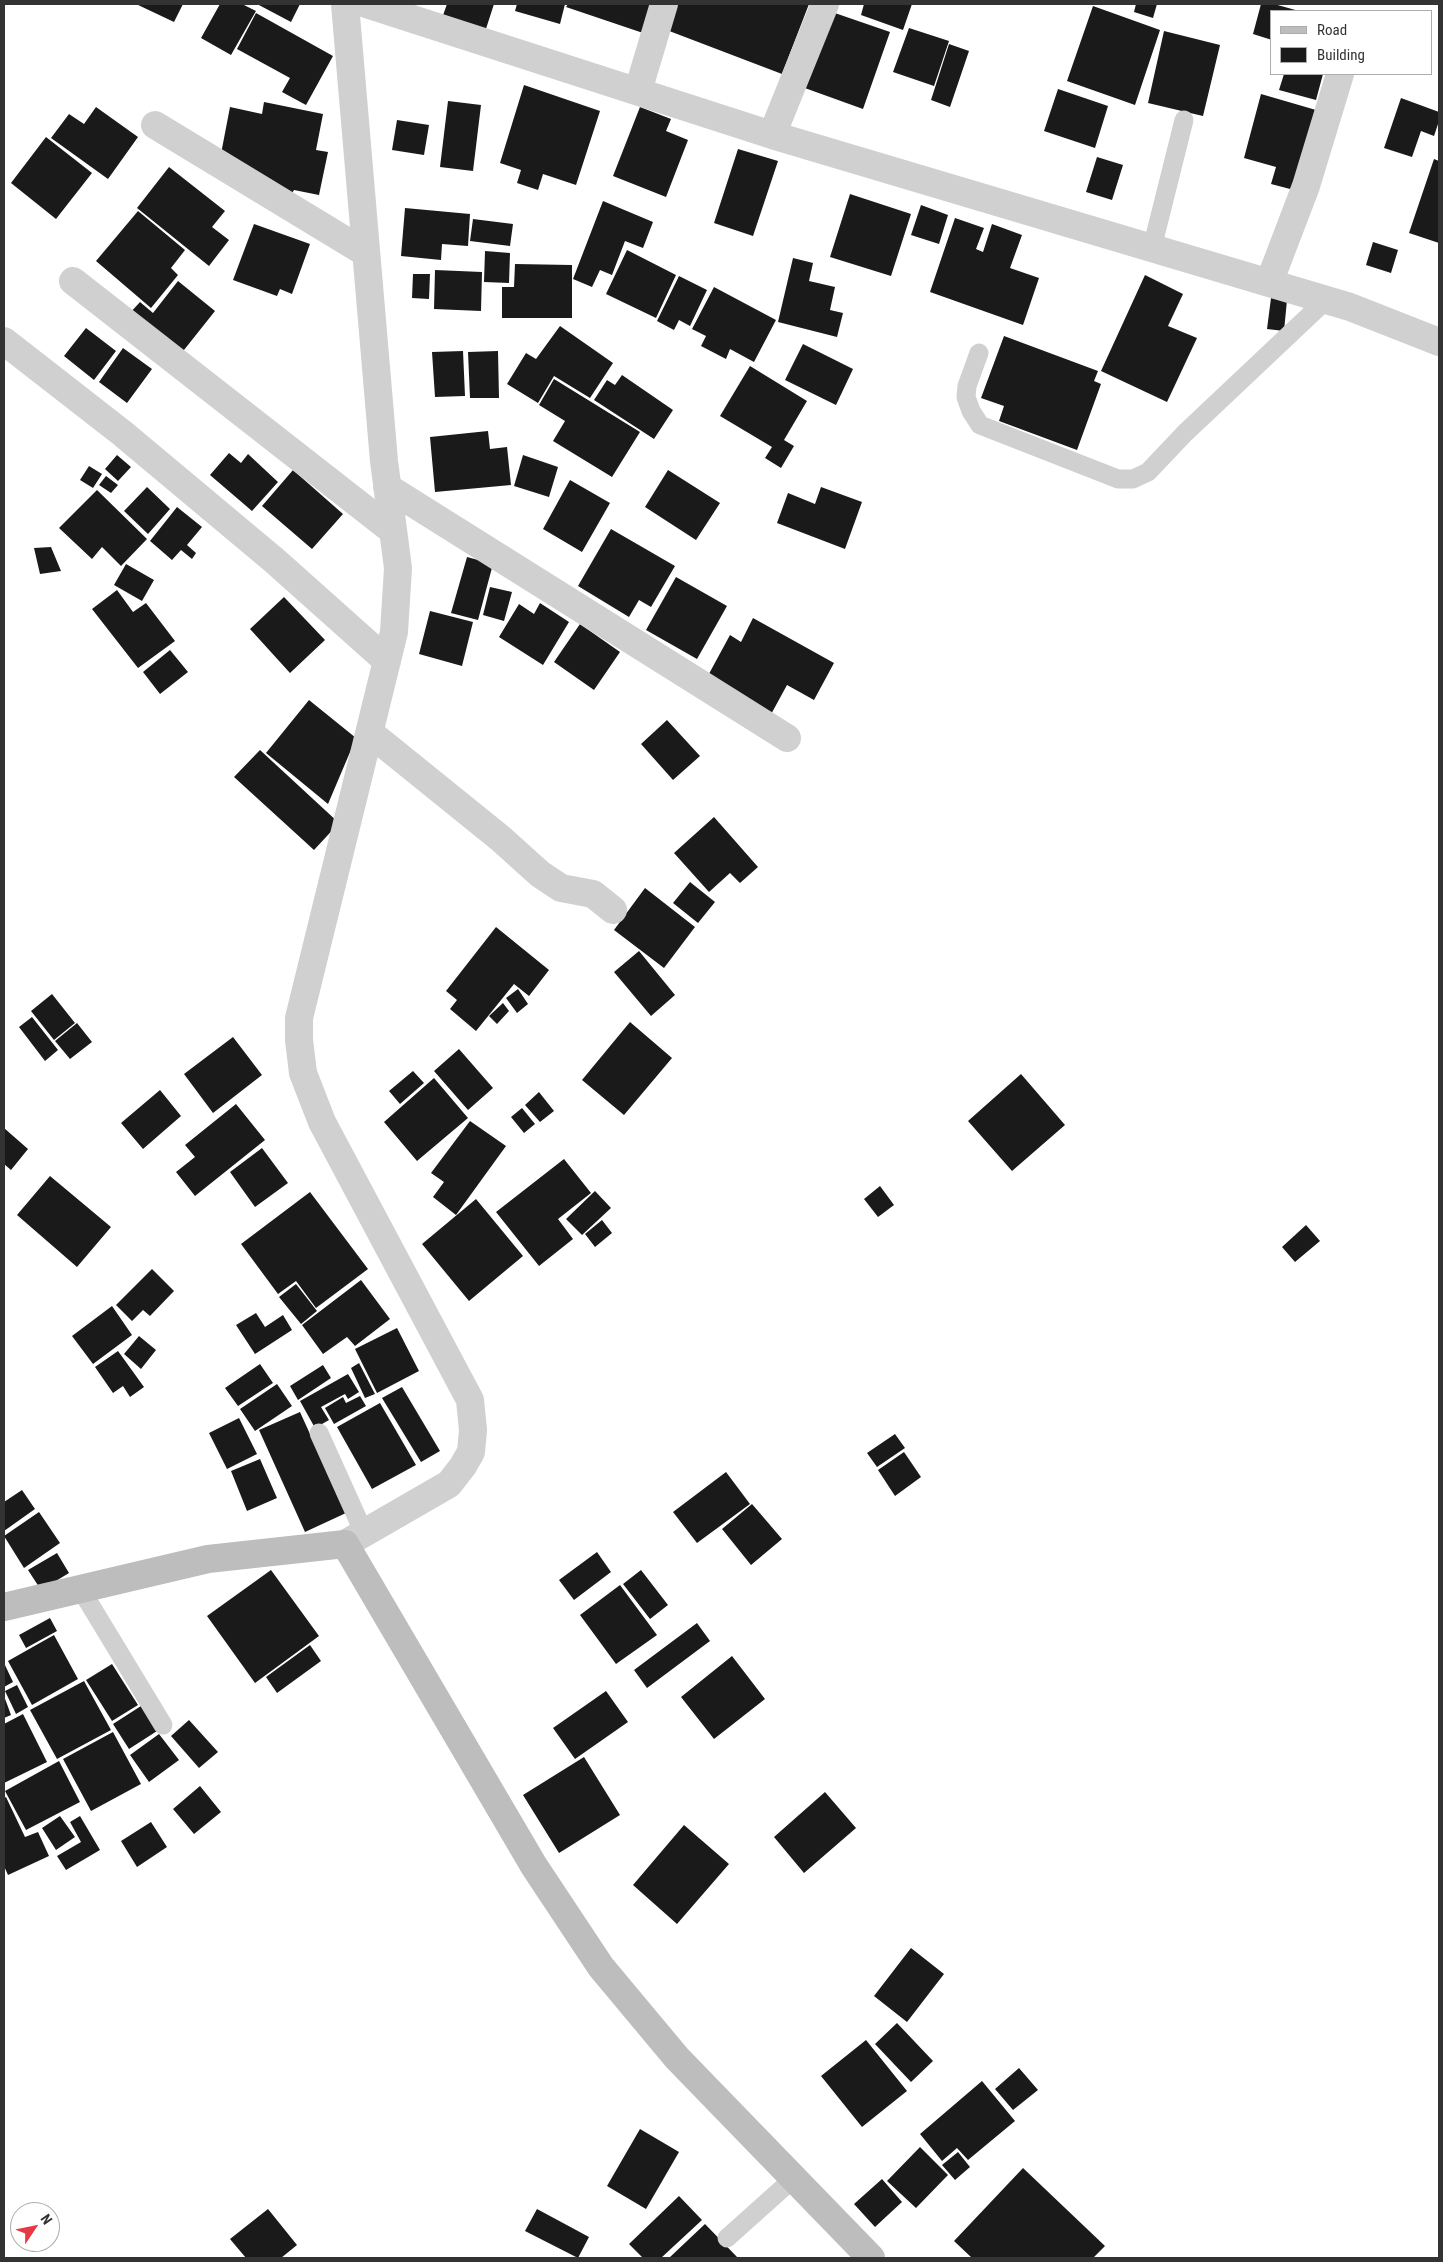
<!DOCTYPE html>
<style>
body{margin:0}
#map{position:relative;width:1443px;height:2262px;overflow:hidden;background:#fff;font-family:"Roboto Condensed",sans-serif}
canvas{display:block}
.frame{position:absolute;inset:0;border:5px solid #333;pointer-events:none}
.legend{position:absolute;left:1270px;top:10px;width:162px;height:65px;box-sizing:border-box;background:#fff;border:1px solid #adadad;margin:0;padding:6px 9px;list-style:none;font-size:15px;color:#333}
.legend li{display:flex;align-items:center;gap:10px;height:25px}
.legend b{width:25px;border:1px solid #adadad}
.north{position:absolute;left:10px;top:2202px;width:50px;height:50px;box-sizing:border-box;background:#fff;border:1px solid #adadad;border-radius:50%;rotate:56deg;font-size:14px;font-weight:700;line-height:20px;text-align:center;color:#333}
.north::after{content:'';display:block;margin:auto;width:18px;height:22px;background:#e63946;clip-path:polygon(50% 0,100% 100%,50% 72%,0 100%)}
</style>
<div id="map">
<canvas width="1443" height="2262"></canvas>
<div class="frame"></div>
<ul class="legend">
<li><b style="height:6px;background:#bdbdbd"></b>Road</li>
<li><b style="height:14px;background:#1a1a1a"></b>Building</li>
</ul>
<div class="north">N</div>
</div>
<script>
const ctx = document.querySelector('canvas').getContext('2d');
ctx.lineJoin = 'round';
function fillPath(path, color) { ctx.fillStyle = color; ctx.fill(path, 'evenodd'); }
const toPath = rows => new Path2D(rows.map(r => 'M' + r).join(''));
function trace(path, color, width, dash) { ctx.strokeStyle = color; ctx.lineWidth = width; ctx.lineCap = dash ? 'butt' : 'round'; ctx.setLineDash(dash || []); ctx.stroke(path); }
fillPath(toPath([
 [136,4,183,4,174,22],
 [220,4,242,4,256,11,231,55,201,38],
 [257,4,300,4,291,22],
 [447,4,494,4,484,35,441,21],
 [517,4,565,4,560,24,515,11],
 [568,4,655,4,646,34,566,7],
 [673,4,809,4,782,74,664,29],
 [864,4,912,4,903,30,861,15],
 [1136,4,1157,4,1153,18,1134,12],
 [1261,4,1274,4,1299,11,1272,11,1272,40,1253,34],
 [1093,6,1160,30,1135,105,1067,81],
 [829,11,890,32,863,109,802,87],
 [256,13,333,56,306,105,282,92,290,78,237,49],
 [909,28,949,41,934,86,893,72],
 [1164,31,1220,45,1203,116,1148,103],
 [949,44,969,51,950,107,931,100],
 [1284,74,1323,74,1316,100,1279,90],
 [524,85,600,111,576,185,543,174,538,190,517,183,521,170,500,163],
 [1058,89,1108,106,1095,148,1044,131],
 [1261,94,1316,110,1294,190,1271,184,1276,167,1244,158],
 [1401,98,1439,112,1439,121,1434,136,1421,131,1412,157,1384,148],
 [448,101,481,105,473,171,440,167],
 [264,102,323,114,316,150,328,152,319,195,294,190,289,198,220,159,230,107,262,114],
 [96,107,138,137,108,179,51,138,69,114,84,124],
 [640,107,671,119,666,131,688,140,666,197,613,176],
 [397,120,429,125,424,155,392,150],
 [46,137,92,173,56,219,11,183],
 [738,149,778,161,753,236,714,223],
 [1097,157,1123,165,1112,200,1086,192],
 [1434,159,1439,161,1439,243,1409,233],
 [169,167,225,211,212,227,229,240,209,266,137,208],
 [850,194,911,214,891,276,830,257],
 [603,201,653,222,643,248,625,241,612,275,600,270,592,287,573,279],
 [921,205,948,215,939,244,911,235],
 [405,208,470,214,468,246,442,244,441,260,401,256],
 [138,211,185,250,171,268,178,275,151,308,96,261],
 [955,218,984,228,976,249,983,252,992,224,1022,235,1010,268,1039,278,1023,325,930,292],
 [473,219,513,224,510,246,470,241],
 [254,224,310,244,292,294,280,289,277,296,233,280],
 [1373,242,1398,250,1391,273,1366,265],
 [627,250,676,275,656,318,606,294],
 [485,251,510,253,509,283,484,282],
 [793,258,813,263,809,281,835,287,830,310,843,313,837,337,778,322],
 [515,264,572,265,572,318,502,318,502,287,514,287],
 [435,270,482,272,481,311,434,309],
 [413,274,430,274,429,299,412,298],
 [1145,275,1183,294,1168,326,1197,338,1167,402,1101,371],
 [679,276,707,290,690,326,679,320,674,330,657,321],
 [178,281,215,311,180,355,129,314,140,302,153,313],
 [714,287,776,320,754,362,730,349,726,359,701,346,706,336,692,329],
 [1271,298,1287,300,1284,331,1267,329],
 [560,326,613,363,590,398,554,376,538,403,507,384,526,353,536,359],
 [86,328,116,351,94,380,64,356],
 [1004,336,1098,371,1094,381,1101,384,1077,450,999,421,1004,406,981,398],
 [803,344,853,369,836,405,785,380],
 [123,348,152,369,127,403,99,382],
 [463,351,465,396,435,397,432,352],
 [498,351,499,398,470,398,468,352],
 [750,366,807,401,784,440,794,446,781,468,765,458,772,447,720,416],
 [622,375,673,410,654,439,594,400,607,380,615,385],
 [554,379,640,432,612,477,553,441,565,421,539,405],
 [488,431,490,449,507,447,511,485,435,492,430,437],
 [229,453,241,463,248,454,278,482,252,511,210,475],
 [117,455,131,467,118,481,105,469],
 [523,455,558,467,549,497,514,486],
 [89,466,102,474,93,488,80,480],
 [293,470,343,514,312,549,262,506],
 [668,470,720,503,696,540,645,507],
 [106,476,118,485,111,493,99,485],
 [570,480,610,503,582,552,543,529],
 [147,487,170,509,148,534,124,511],
 [821,487,862,502,845,549,777,523,788,493,815,504],
 [97,490,147,539,121,566,102,547,92,559,59,528],
 [177,507,202,527,187,545,196,553,192,559,181,550,172,560,150,541],
 [611,529,675,566,651,607,639,600,629,617,578,586],
 [51,547,61,571,40,574,34,548],
 [467,557,493,564,478,620,451,613],
 [126,564,154,580,142,601,114,585],
 [676,577,727,606,697,659,646,630],
 [490,587,512,592,504,621,483,615],
 [117,590,133,612,146,603,175,641,138,668,92,609],
 [284,597,325,640,290,673,250,629],
 [540,603,569,622,543,665,499,637,519,604,534,614],
 [430,611,473,622,462,666,419,654],
 [753,618,834,663,814,700,787,685,769,718,704,683,730,635,741,642],
 [580,624,620,652,594,690,554,662],
 [170,650,188,672,160,694,143,672],
 [309,700,356,738,328,804,266,753],
 [667,720,700,756,673,780,641,744],
 [260,750,339,823,314,850,234,777],
 [714,817,758,867,740,883,730,873,709,892,674,853],
 [690,882,715,902,698,923,673,903],
 [645,888,695,927,664,968,614,930],
 [496,927,549,970,529,996,514,984,476,1031,450,1009,457,1000,446,991],
 [639,951,675,995,651,1016,614,972],
 [518,989,528,1004,517,1013,506,998],
 [52,994,75,1023,54,1040,31,1011],
 [503,1003,509,1011,497,1024,489,1016],
 [32,1017,58,1050,45,1061,19,1027],
 [630,1022,672,1058,624,1115,582,1080],
 [77,1023,92,1042,70,1059,55,1041],
 [233,1037,262,1075,213,1113,184,1074],
 [459,1049,493,1088,468,1110,434,1071],
 [413,1071,424,1083,400,1104,389,1091],
 [1021,1074,1065,1125,1012,1171,968,1121],
 [434,1078,468,1118,417,1161,384,1122],
 [160,1090,181,1116,143,1149,121,1123],
 [539,1092,554,1111,540,1122,525,1105],
 [236,1104,265,1140,195,1196,176,1172,195,1157,185,1145],
 [522,1108,535,1124,524,1133,511,1117],
 [470,1121,506,1146,456,1215,433,1197,444,1182,431,1173],
 [4,1128,28,1149,11,1170,4,1164],
 [262,1148,288,1183,255,1207,230,1172],
 [564,1159,591,1193,558,1219,573,1239,539,1266,496,1212],
 [50,1176,111,1227,77,1267,17,1215],
 [880,1186,894,1205,878,1217,864,1199],
 [595,1191,611,1208,582,1235,566,1219],
 [310,1192,368,1269,316,1308,296,1281,278,1294,241,1244],
 [476,1199,523,1256,469,1301,422,1244],
 [602,1220,612,1233,595,1247,585,1234],
 [1306,1225,1320,1241,1295,1262,1282,1247],
 [152,1269,174,1291,150,1316,143,1310,132,1321,116,1305],
 [361,1280,390,1319,355,1346,347,1337,323,1354,302,1325],
 [296,1284,317,1311,301,1324,279,1297],
 [112,1306,132,1335,93,1364,72,1336],
 [256,1313,265,1327,283,1315,292,1330,255,1354,236,1325],
 [397,1328,419,1371,377,1393,355,1349],
 [139,1336,156,1350,141,1369,124,1354],
 [118,1351,144,1387,130,1397,123,1386,113,1393,95,1367],
 [359,1363,375,1394,365,1398,351,1368],
 [260,1364,273,1383,238,1406,225,1388],
 [323,1365,331,1378,298,1400,290,1386],
 [348,1374,359,1392,348,1399,345,1394,321,1407,329,1420,315,1428,300,1401],
 [277,1384,292,1406,255,1431,240,1409],
 [402,1387,440,1451,421,1462,382,1398],
 [360,1396,366,1406,334,1424,325,1408,343,1397,346,1403],
 [380,1403,416,1465,372,1489,337,1427],
 [300,1412,346,1513,305,1532,259,1430],
 [239,1418,257,1454,227,1469,209,1433],
 [895,1434,905,1448,877,1467,867,1453],
 [904,1452,921,1477,895,1496,878,1470],
 [260,1459,277,1498,247,1511,231,1471],
 [726,1472,750,1504,697,1543,673,1512],
 [22,1490,35,1509,4,1531,4,1502],
 [752,1504,782,1539,751,1565,722,1529],
 [39,1512,60,1543,24,1568,4,1536],
 [597,1552,611,1572,574,1600,559,1580],
 [57,1553,69,1573,41,1590,28,1570],
 [271,1570,319,1636,255,1683,207,1616],
 [641,1570,668,1605,650,1619,623,1584],
 [620,1585,657,1635,616,1664,580,1615],
 [50,1618,57,1631,26,1648,19,1635],
 [697,1623,710,1641,647,1688,634,1670],
 [54,1635,78,1679,32,1705,8,1661],
 [310,1645,321,1661,277,1693,266,1677],
 [732,1656,765,1699,714,1739,681,1697],
 [4,1663,13,1682,4,1687],
 [112,1664,138,1705,112,1721,86,1680],
 [84,1681,111,1730,57,1759,30,1710],
 [17,1685,28,1707,16,1714,5,1691],
 [606,1691,628,1722,575,1759,553,1728],
 [4,1696,11,1715,4,1718],
 [141,1706,157,1731,129,1749,113,1724],
 [23,1714,47,1762,4,1783,4,1724],
 [189,1720,218,1752,199,1768,171,1736],
 [113,1732,141,1784,91,1811,63,1759],
 [159,1734,179,1760,149,1782,130,1755],
 [584,1757,620,1815,559,1853,523,1795],
 [59,1761,80,1802,26,1830,5,1791],
 [200,1786,221,1812,194,1834,173,1809],
 [825,1792,856,1828,804,1873,774,1837],
 [6,1797,25,1837,38,1832,49,1856,8,1875,4,1866,4,1798],
 [60,1816,75,1837,56,1850,42,1828],
 [80,1816,100,1850,66,1870,57,1856,81,1842,70,1822],
 [151,1822,167,1847,137,1867,121,1841],
 [684,1825,729,1864,677,1924,633,1885],
 [911,1948,944,1974,907,2022,874,1996],
 [897,2023,933,2061,911,2082,875,2044],
 [866,2040,907,2091,862,2127,821,2076],
 [1019,2068,1038,2090,1013,2110,995,2089],
 [982,2081,1015,2121,968,2160,957,2148,942,2161,920,2134],
 [640,2129,679,2152,646,2209,607,2186],
 [920,2147,948,2175,916,2208,887,2181],
 [958,2152,970,2167,955,2180,942,2165],
 [1023,2168,1105,2246,1093,2258,972,2258,954,2241],
 [882,2179,902,2202,875,2227,854,2204],
 [679,2196,702,2220,661,2258,643,2258,629,2244],
 [268,2209,297,2245,281,2258,246,2258,230,2239],
 [537,2209,589,2237,578,2258,525,2231],
 [705,2224,738,2258,669,2258]
]), '#1a1a1a');
trace(toPath([
 [1152,248,1184,120],
 [979,353,967,386,966,397,971,411,980,425,1118,479,1133,479,1148,472,1185,433,1326,300],
 [319,1433,364,1533],
 [80,1588,163,1725],
 [727,2238,794,2178]
]), '#d0d0d0', 19);
trace(toPath([
 [366,4,772,135,1350,307,1439,342],
 [638,91,664,4],
 [155,125,366,253],
 [772,135,825,4],
 [73,281,393,531],
 [1269,283,1306,186,1340,74],
 [4,341,122,433,275,561,387,661],
 [387,487,787,738],
 [370,733,500,838,540,874,561,888,593,894,613,910],
 [345,1544,449,1484,463,1466,471,1452,473,1430,470,1400,322,1122,303,1073,299,1040,299,1018,394,632,398,568,384,461,345,4]
]), '#d0d0d0', 28);
trace(toPath([
 [4,1607,208,1559,345,1544,534,1866,601,1967,677,2058,871,2258]
]), '#bdbdbd', 28);
</script>
